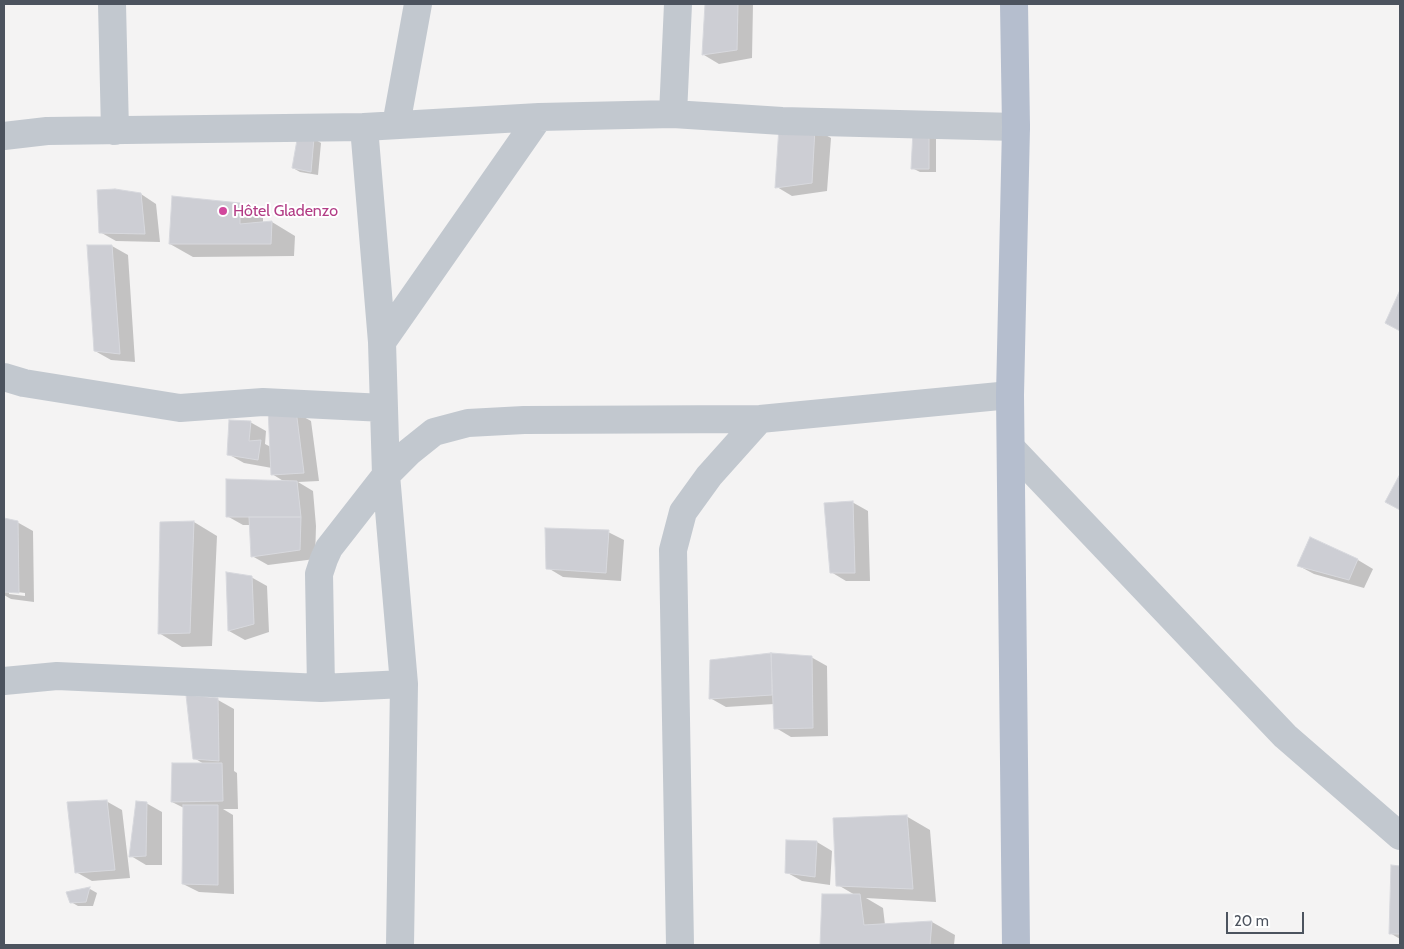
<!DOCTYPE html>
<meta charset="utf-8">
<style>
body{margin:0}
#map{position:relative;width:1404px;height:949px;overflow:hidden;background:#f4f3f3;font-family:Cabin,sans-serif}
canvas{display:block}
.frame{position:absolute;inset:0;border:5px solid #4c535e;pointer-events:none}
.scale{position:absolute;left:1226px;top:912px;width:78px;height:22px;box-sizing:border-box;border:2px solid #4c535e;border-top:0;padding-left:6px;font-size:15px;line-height:18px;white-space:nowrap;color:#4c535e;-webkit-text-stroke:4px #fff;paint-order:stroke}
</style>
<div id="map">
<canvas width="1404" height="949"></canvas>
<div class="frame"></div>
<div class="scale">20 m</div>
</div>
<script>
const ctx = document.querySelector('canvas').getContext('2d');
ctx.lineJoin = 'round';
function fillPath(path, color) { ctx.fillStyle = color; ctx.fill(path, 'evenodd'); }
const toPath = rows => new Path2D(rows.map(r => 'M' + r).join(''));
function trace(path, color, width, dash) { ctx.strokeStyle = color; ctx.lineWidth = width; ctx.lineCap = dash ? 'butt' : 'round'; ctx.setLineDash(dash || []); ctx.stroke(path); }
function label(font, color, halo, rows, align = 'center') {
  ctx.font = font + ' Cabin,sans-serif'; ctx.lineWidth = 4; ctx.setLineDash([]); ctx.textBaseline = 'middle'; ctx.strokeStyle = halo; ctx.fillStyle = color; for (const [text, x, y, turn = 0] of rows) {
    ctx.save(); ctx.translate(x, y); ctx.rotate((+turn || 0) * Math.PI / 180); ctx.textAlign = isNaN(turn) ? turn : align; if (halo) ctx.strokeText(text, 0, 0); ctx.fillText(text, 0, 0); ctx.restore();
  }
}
fillPath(toPath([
 [706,4,753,4,752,58,719,64,704,55],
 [815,129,831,138,827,191,792,196,777,187],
 [914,132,936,137,936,172,920,172,912,168],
 [314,139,321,143,318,175,300,172,293,168],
 [141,194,156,204,160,242,116,241,100,232],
 [240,204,263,217,263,223,272,222,295,236,294,256,193,257,170,244],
 [112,246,128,255,135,362,111,360,95,351],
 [295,412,311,421,319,481,298,482,313,491,316,526,315,559,268,565,252,556,250,525,243,525,227,516,285,482,272,474,272,468,244,463,228,454,250,422,266,431,265,444,271,447],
 [852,502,868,511,870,581,846,581,831,572],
 [4,520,17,522,33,531,34,602,11,599,4,595],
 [9,591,25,593,25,596,9,594],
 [194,522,217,536,212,646,182,647,159,633],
 [608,532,624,540,621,581,563,577,548,568],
 [1311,539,1358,560,1373,569,1364,588,1314,574,1299,566],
 [227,573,251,577,267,586,269,632,245,640,229,631],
 [771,654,811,657,827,666,828,736,791,737,776,728,774,704,726,707,710,698],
 [218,700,234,709,234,771,237,773,238,809,223,809,233,815,234,894,199,892,183,884,184,808,172,802,204,764,194,758],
 [106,801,122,810,130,878,92,881,76,872],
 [146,803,162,812,162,865,146,865,131,856],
 [906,816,930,830,936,902,866,898,883,908,885,925,932,922,955,935,954,945,822,945,823,895,855,895,838,885],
 [817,842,832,851,830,885,802,881,786,872],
 [1392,866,1400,867,1400,939,1390,933],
 [90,889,97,893,93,906,78,906,71,902,68,893]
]), '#0003');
const building = toPath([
 [705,4,738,4,737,50,702,55,705,4],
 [779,127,815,128,812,183,775,188,779,127],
 [913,131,929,131,929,169,911,169,913,131],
 [314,138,311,172,292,168,297,140,314,138],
 [115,189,141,193,145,234,99,233,97,190,115,189],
 [172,196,240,203,240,224,272,221,271,244,169,244,172,196],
 [87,245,112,245,120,354,94,351,87,245],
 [1400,290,1400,331,1385,323,1400,290],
 [268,408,296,410,304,473,271,475,268,408],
 [229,420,251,421,249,441,261,440,258,460,227,455,229,420],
 [1400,474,1400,510,1385,502,1400,474],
 [226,479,297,481,301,517,226,517,226,479],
 [853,501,855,573,830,573,824,503,853,501],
 [249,517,301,517,300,550,251,557,249,517],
 [4,518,18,521,19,593,4,592,4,518],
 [194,521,190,633,158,634,160,522,194,521],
 [545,528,609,530,606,573,546,569,545,528],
 [1310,537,1358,559,1349,580,1297,566,1310,537],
 [226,572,252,576,254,624,228,631,226,572],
 [771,653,772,695,709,699,710,660,771,653],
 [771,653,812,656,813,728,774,729,771,653],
 [186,695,218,698,219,761,193,759,186,695],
 [172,763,222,763,223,801,171,802,172,763],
 [107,800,115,870,75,873,67,802,107,800],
 [136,801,147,802,146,856,129,857,136,801],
 [183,805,218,805,218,885,182,884,183,805],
 [907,815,913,889,836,886,833,818,907,815],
 [786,840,817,841,815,877,785,873,786,840],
 [1391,865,1400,866,1400,934,1389,934,1391,865],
 [90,887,86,902,70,903,66,892,90,887],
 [822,894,860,894,864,925,932,921,930,945,820,945,822,894]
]);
fillPath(building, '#cdced4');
trace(building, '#d7d8dd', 1);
trace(toPath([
 [112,4,115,131],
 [673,114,678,4],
 [396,125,418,4],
 [364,127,382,342],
 [4,136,47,131,364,127,539,117,673,114,782,121,1016,127],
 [4,377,24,383,180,408,263,402,384,408],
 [1011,448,1285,736,1400,836],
 [4,681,57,676,321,688,404,684],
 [321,688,319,574,324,559,329,548,386,475,409,452,434,432,468,423,524,420,760,419,1010,395],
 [400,945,404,684,386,475,382,342,539,117],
 [680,945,673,550,683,512,709,476,760,419]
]), '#c2c8cf', 28);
trace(toPath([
 [1014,4,1016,127,1010,395,1016,945]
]), '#b5bece', 28);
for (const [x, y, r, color] of [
 [223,211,5,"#d1479c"]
]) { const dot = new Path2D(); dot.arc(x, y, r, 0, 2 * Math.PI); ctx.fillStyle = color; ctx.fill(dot); trace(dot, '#fff', 2); }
label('16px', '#b23c85', '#fff', [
 ["Hôtel Gladenzo",233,211]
], 'left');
</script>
